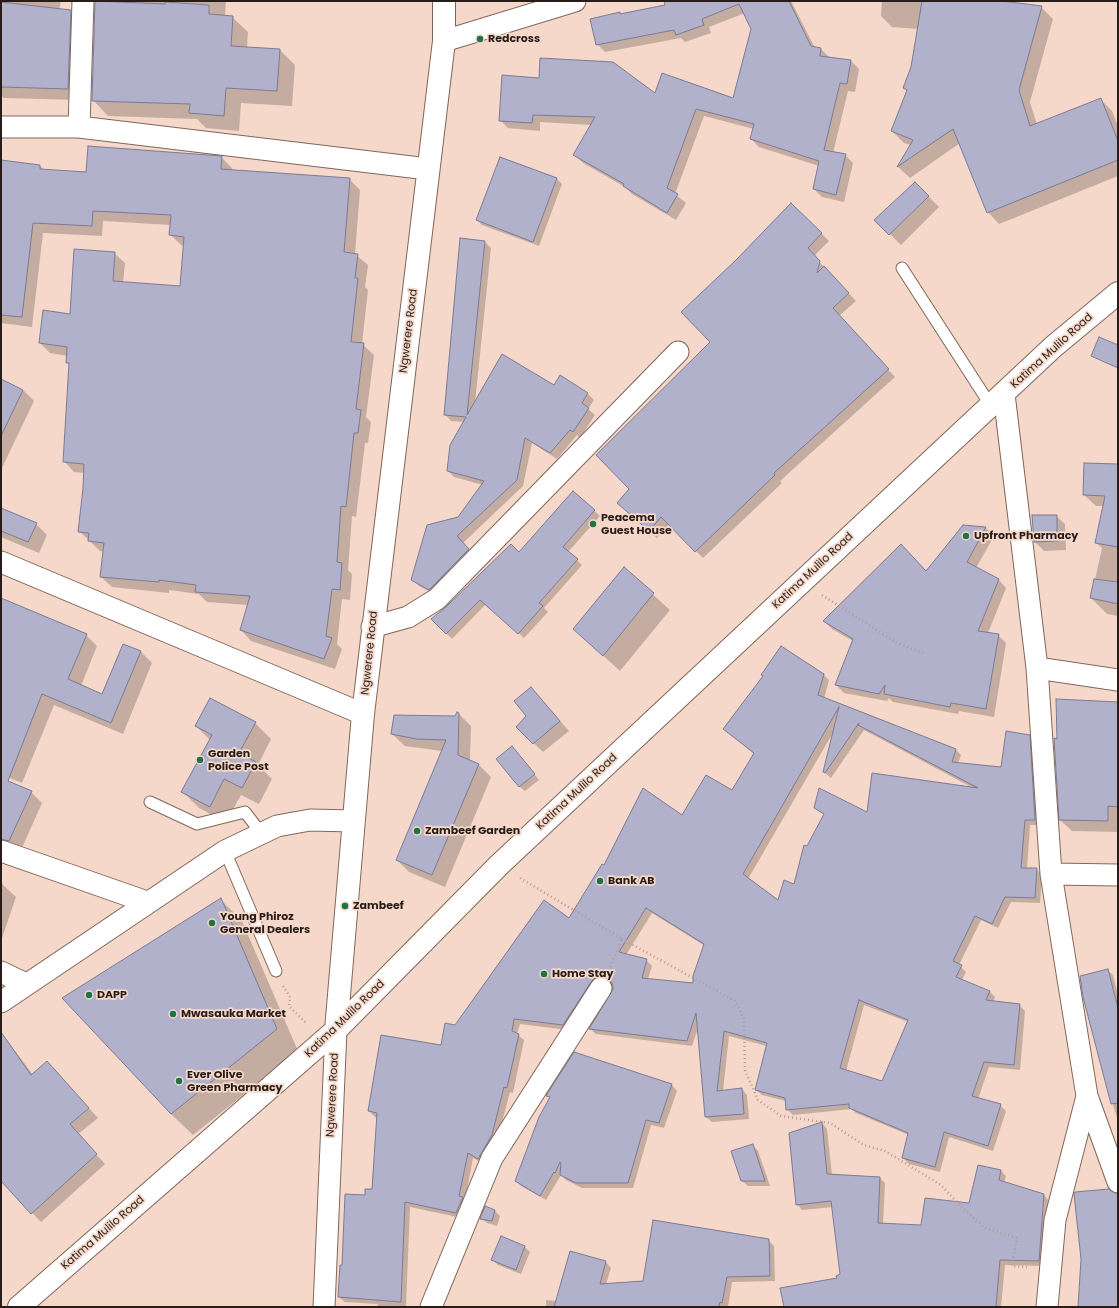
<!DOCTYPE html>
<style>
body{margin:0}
#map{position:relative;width:1119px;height:1308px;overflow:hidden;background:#f5d8c9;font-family:Poppins,sans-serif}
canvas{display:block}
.frame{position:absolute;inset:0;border:2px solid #271c17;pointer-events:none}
</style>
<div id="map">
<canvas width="1119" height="1308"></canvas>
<div class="frame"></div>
</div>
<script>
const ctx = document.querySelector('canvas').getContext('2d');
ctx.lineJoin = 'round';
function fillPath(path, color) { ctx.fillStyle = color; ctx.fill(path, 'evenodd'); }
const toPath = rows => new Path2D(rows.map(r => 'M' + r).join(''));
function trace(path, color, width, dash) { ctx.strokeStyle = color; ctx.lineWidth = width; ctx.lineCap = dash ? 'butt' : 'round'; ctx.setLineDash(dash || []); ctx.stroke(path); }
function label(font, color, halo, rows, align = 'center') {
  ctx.font = font + ' Poppins,sans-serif'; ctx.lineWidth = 3.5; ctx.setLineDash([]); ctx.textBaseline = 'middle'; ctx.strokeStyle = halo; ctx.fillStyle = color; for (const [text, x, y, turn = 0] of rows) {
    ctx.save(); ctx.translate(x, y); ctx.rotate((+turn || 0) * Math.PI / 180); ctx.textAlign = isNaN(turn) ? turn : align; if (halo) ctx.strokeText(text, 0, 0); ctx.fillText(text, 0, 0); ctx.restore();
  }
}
fillPath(toPath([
 [1,1,61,1,59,10,70,11,82,23,79,100,4,98,1,95],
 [96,1,226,1,225,16,232,17,248,32,247,48,280,50,295,65,292,106,241,103,239,131,206,128,197,119,108,116,93,100],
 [665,1,791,1,815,48,821,49,829,57,851,61,859,69,855,92,848,91,833,153,845,155,853,163,844,202,822,197,814,189,819,166,759,147,751,139,754,129,704,116,675,194,686,203,676,220,632,194,625,187,583,163,575,155,592,125,540,122,540,131,508,128,500,120,656,95,733,100,753,28,745,13,709,27,711,33,685,42,681,38,605,52,597,44,619,13,622,15,667,5],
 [882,1,1015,1,1014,4,1041,7,1053,19,1030,102,1037,125,1100,99,1112,111,1118,126,1118,176,999,224,988,212,960,143,910,178,898,167,911,145,904,143,892,131,908,91,904,88,912,67,919,29,892,27,881,16],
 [221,157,232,168,232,171,349,179,360,190,355,254,368,265,365,287,368,290,362,344,374,355,366,417,371,422,368,443,365,443,356,517,352,516,348,570,352,574,350,600,342,599,337,644,342,649,335,669,251,641,241,630,248,605,207,602,199,594,169,590,169,593,112,587,101,577,104,552,100,551,79,531,85,473,74,472,64,461,70,365,67,362,68,356,50,353,40,343,71,315,114,253,125,263,123,283,181,287,184,246,181,245,171,235,171,225,103,221,102,236,43,233,32,327,1,323,1,161,40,166,44,170,87,173],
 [500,158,557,179,562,184,539,246,482,225,477,220],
 [915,183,939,207,901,245,876,220],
 [791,204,829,241,814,256,856,301,839,316,895,377,780,481,782,483,703,558,669,524,657,538,618,503,630,489,712,342,736,260],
 [485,242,491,248,475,403,554,386,561,376,588,394,594,400,588,409,595,415,580,438,577,435,557,459,532,443,523,486,463,543,474,557,436,595,419,586,413,579,483,485,454,477,448,471,464,422,451,421,445,414],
 [1,380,23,390,34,401,1,470],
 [1118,465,1118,506,1096,506,1084,495],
 [573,492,600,516,568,552,582,565,544,608,548,612,524,638,486,604,452,639,432,619,519,553],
 [1,509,36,524,47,535,39,553,1,537],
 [1056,516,1065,524,1066,550,1044,551,1035,542],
 [1118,519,1118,616,1107,614,1091,598,1102,548,1096,543],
 [964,526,986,528,994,536,976,568,998,579,1006,588,988,633,998,635,1006,643,994,717,959,711,958,714,893,702,889,698,887,701,844,693,836,685,853,641,832,629,824,621,926,573],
 [624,568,670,610,620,671,574,629],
 [1,600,86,635,97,646,81,686,103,695,124,645,141,652,152,663,123,734,54,705,22,783,5,776,1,772],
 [823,674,829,680,824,699,956,750,961,755,958,763,1002,768,1029,736,1035,741,1040,825,1030,825,1027,869,1036,869,1042,875,1040,903,1011,902,998,928,981,920,959,965,966,972,962,980,990,992,995,997,993,1002,1019,1005,1025,1011,1020,1070,989,1067,978,1099,1000,1105,1006,1111,993,1151,949,1137,940,1172,909,1164,903,1158,909,1135,856,1113,852,1109,793,1115,787,1109,786,1101,762,1095,756,1090,767,1046,729,1036,723,1091,742,1089,747,1095,749,1119,712,1122,706,1117,698,1028,692,1046,596,1034,590,1029,614,989,613,983,608,981,568,1030,520,1024,517,1034,524,1040,513,1093,510,1092,497,1141,484,1164,473,1158,462,1218,410,1207,406,1307,377,1307,378,1304,345,1302,339,1297,343,1266,366,1196,373,1190,378,1117,375,1117,369,1111,441,1046,455,1026,569,919,604,866,683,817,732,792,754,754,724,729],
 [864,730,975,789,867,814,815,807,824,815,807,847,795,885,778,901,748,879,834,731,824,772,831,778],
 [652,913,705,946,694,984,648,979,652,966,646,960,626,955],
 [864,1005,908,1022,883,1083,846,1071],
 [531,688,569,731,543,752,517,727,527,716],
 [1118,703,1118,832,1072,831,1060,820,1058,740],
 [459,714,471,726,470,761,479,765,491,777,445,887,409,872,397,860,442,751,405,746,392,734,456,717],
 [255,723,271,739,258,765,272,779,259,804,241,795,226,822,199,808,182,791,210,740,196,726],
 [517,753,539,780,525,791,519,786],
 [1,779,31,792,42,803,21,850,1,842],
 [1,883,16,897,1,941],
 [220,899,242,921,298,1051,193,1135,171,1114],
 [1107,970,1113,975,1118,995,1118,1121,1110,1095],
 [1,1032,33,1075,56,1072,98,1118,78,1134,105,1164,41,1222,1,1180],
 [575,1053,672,1085,677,1091,664,1128,651,1125,633,1188,582,1188,566,1180,561,1175,546,1200,521,1186,516,1180,550,1098,548,1096],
 [822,1123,827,1129,832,1175,880,1178,885,1183,883,1224,922,1226,970,1204,1001,1171,1006,1176,1004,1183,1044,1195,1049,1201,1044,1266,1005,1265,1001,1307,785,1307,838,1279,841,1275,833,1207,802,1210,797,1204],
 [752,1145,758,1151,770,1186,748,1186,742,1181],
 [486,1207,495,1211,500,1216,497,1226,487,1223,481,1218],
 [501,1237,525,1247,530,1252,521,1274,498,1265,492,1260],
 [768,1240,774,1246,775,1281,732,1282,728,1307,546,1307,546,1300,556,1301,606,1262,611,1268,606,1284,644,1281]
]), '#0003');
const building = toPath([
 [95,1,165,4,165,2,209,5,209,14,233,16,231,46,280,49,277,91,226,88,224,116,189,113,190,104,92,101,95,1],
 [664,1,789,1,811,46,821,48,820,56,851,60,847,84,840,83,824,150,846,154,836,195,813,189,819,161,750,139,754,124,696,109,667,188,678,194,667,213,623,186,624,184,573,155,595,117,533,115,532,123,499,121,502,75,539,78,540,58,613,62,655,93,662,73,733,98,751,29,739,4,702,19,704,25,676,35,674,30,596,45,590,19,620,12,620,14,665,5,664,1],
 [922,1,1002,1,1042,6,1019,90,1030,126,1101,98,1118,141,1118,160,987,213,953,129,897,167,913,140,891,131,907,90,903,88,911,67,922,1],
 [1,2,71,10,68,89,1,87,1,2],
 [88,146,222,156,221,169,350,178,344,252,358,254,355,278,358,278,351,342,364,343,356,409,361,410,358,433,354,433,346,507,341,506,337,562,342,563,340,590,332,589,326,636,332,638,324,659,240,630,250,596,195,592,196,585,159,580,159,582,100,577,104,543,88,541,89,533,78,532,83,488,84,464,63,462,69,363,66,363,67,347,39,343,43,310,70,314,74,249,115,252,113,281,180,286,184,237,169,235,171,215,93,211,92,226,33,223,22,317,1,315,1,160,40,165,40,169,86,172,88,146],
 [500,157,557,178,533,242,476,220,500,157],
 [915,182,929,196,889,235,874,220,915,182],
 [791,203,822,233,808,248,820,261,817,273,824,266,849,293,833,308,889,369,774,473,775,475,695,552,661,517,649,531,617,503,629,489,596,455,710,342,681,312,736,260,791,203],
 [460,238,485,241,467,415,502,354,554,385,560,375,588,393,582,403,589,408,573,432,570,430,550,453,525,438,517,480,457,536,469,549,429,590,411,580,427,525,458,517,484,481,447,471,450,445,466,417,444,415,460,238],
 [1099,337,1118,345,1118,368,1091,356,1099,337],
 [1,379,23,390,1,436,1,379],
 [1084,463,1118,464,1118,547,1095,543,1105,496,1083,495,1084,463],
 [573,491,595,510,563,547,578,559,539,603,543,606,518,634,480,600,446,634,431,619,446,607,511,544,519,552,573,491],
 [1,508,37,523,28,542,1,531,1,508],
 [1032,515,1057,515,1057,541,1034,542,1032,515],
 [963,525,986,527,967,562,999,579,978,631,999,634,986,709,951,703,950,707,884,694,885,685,879,694,835,685,853,639,823,621,901,544,926,571,963,525],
 [624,567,654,593,603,656,573,629,624,567],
 [1094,579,1118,582,1118,604,1090,598,1094,579],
 [1,598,87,634,68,679,102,694,123,644,141,651,111,723,42,694,8,781,32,791,9,841,1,839,1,598],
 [781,646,824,674,818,695,956,749,952,762,1001,767,1006,731,1030,735,1035,820,1025,820,1021,868,1037,868,1035,898,1005,897,992,924,975,916,953,961,962,965,956,977,990,991,986,1000,1020,1004,1014,1065,984,1062,972,1096,1001,1104,988,1146,944,1132,935,1167,902,1158,908,1133,849,1108,849,1104,786,1110,785,1098,755,1090,767,1043,724,1031,717,1091,742,1088,744,1114,705,1117,696,1013,687,1041,589,1029,613,989,612,983,608,978,602,976,596,977,591,982,563,1025,514,1019,512,1031,519,1034,507,1088,504,1087,492,1135,478,1159,468,1153,459,1196,463,1197,456,1213,405,1202,401,1302,338,1297,340,1265,342,1265,345,1194,365,1195,365,1189,372,1189,377,1113,368,1111,381,1035,441,1045,445,1023,455,1025,544,900,569,918,602,864,604,865,643,788,682,815,706,775,732,790,754,753,723,729,763,676,761,675,781,646],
 [839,707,823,772,825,773,859,723,858,725,978,788,872,773,867,812,819,788,814,808,824,814,807,846,804,845,794,884,784,880,778,900,743,874,839,707],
 [646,908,704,944,693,976,693,983,642,978,647,959,619,952,646,908],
 [859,1000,908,1020,882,1081,840,1068,859,1000],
 [531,687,560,721,533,744,516,727,526,716,514,701,531,687],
 [210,698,256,722,239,753,256,762,242,788,224,779,210,807,181,792,212,735,195,726,210,698],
 [1056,699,1118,702,1118,807,1108,806,1108,821,1059,820,1054,738,1057,739,1056,699],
 [457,712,459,713,458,755,479,764,432,875,396,860,446,740,416,739,391,734,394,715,455,716,457,712],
 [512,746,535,774,519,787,496,759,512,746],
 [221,898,277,1029,171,1114,62,998,221,898],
 [1108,969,1118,1008,1118,1103,1111,1104,1083,997,1080,976,1108,969],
 [1,1032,31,1075,47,1061,89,1108,70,1124,97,1154,31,1214,1,1181,1,1032],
 [574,1052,672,1084,659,1123,646,1120,628,1183,576,1183,560,1175,561,1163,560,1162,555,1173,554,1172,540,1196,515,1181,539,1117,550,1097,546,1096,547,1094,574,1052],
 [822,1122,827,1174,880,1177,878,1223,921,1225,925,1198,969,1203,978,1165,1001,1170,999,1180,1044,1194,1039,1261,1000,1260,996,1307,784,1307,780,1288,837,1278,836,1276,840,1274,831,1201,796,1205,789,1133,822,1122],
 [753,1144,765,1181,741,1181,731,1151,753,1144],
 [1109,1189,1118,1194,1118,1307,1078,1307,1081,1259,1074,1194,1075,1192,1109,1189],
 [485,1206,495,1210,492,1221,480,1219,485,1206],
 [653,1220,769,1239,770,1276,727,1277,722,1303,720,1302,719,1307,554,1307,570,1251,606,1261,600,1284,643,1281,653,1220],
 [501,1236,525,1246,516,1270,491,1260,501,1236]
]);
fillPath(building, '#b1b1cc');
trace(building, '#7b7a94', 1);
const lane = toPath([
 [902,268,991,406],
 [150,802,197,824,245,812,261,833],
 [225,851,276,971]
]);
const street = toPath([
 [444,41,575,1],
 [1,127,79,127,428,169],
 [79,127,83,1],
 [1004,394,1037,668,1051,874,1087,1096,1118,1182],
 [1,562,363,714],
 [372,627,408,617,437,599,678,352],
 [1037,668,1118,680],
 [1,851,147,902],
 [1051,874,1118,875],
 [1,972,26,984],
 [1,1002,225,851,277,826,310,820,353,821],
 [324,1307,336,1030],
 [431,1307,492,1158,601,988],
 [1047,1307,1055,1220,1087,1096]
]);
const secondary = toPath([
 [336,1030,363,714,444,41,444,1],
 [19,1307,336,1030,499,865,1053,347,1118,293]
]);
trace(lane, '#81675a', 13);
trace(street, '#81675a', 23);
trace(secondary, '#81675a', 24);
trace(toPath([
 [822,595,897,643,924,653],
 [520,878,622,939,610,968],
 [622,939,735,1001,744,1019,745,1070,758,1100,781,1116,830,1123,864,1145,885,1151,941,1185,963,1209,985,1228,1017,1238,1012,1266,1027,1267],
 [283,986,290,997,289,1006,307,1024]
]), '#b49d91', 2.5, [1, 3]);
trace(lane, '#fff', 11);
trace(street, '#fff', 21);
trace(secondary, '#fff', 22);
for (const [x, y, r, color] of [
 [480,39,4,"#1f7345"],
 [593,524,4,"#1f7345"],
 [966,536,4,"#1f7345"],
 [200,760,4,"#1f7345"],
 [417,831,4,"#1f7345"],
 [600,881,4,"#1f7345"],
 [345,906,4,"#1f7345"],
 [212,923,4,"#1f7345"],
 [544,974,4,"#1f7345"],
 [89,995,4,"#1f7345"],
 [173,1014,4,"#1f7345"],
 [179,1081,4,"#1f7345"]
]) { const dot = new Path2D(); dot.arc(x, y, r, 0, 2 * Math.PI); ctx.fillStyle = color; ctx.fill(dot); trace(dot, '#f5d8c9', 1.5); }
label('bold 11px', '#271c17', '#f5d8c9', [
 ["Redcross",488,39],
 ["Peacema",601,518],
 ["Guest House",601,531],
 ["Upfront Pharmacy",974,536],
 ["Garden",208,754],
 ["Police Post",208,767],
 ["Zambeef Garden",425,831],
 ["Bank AB",608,881],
 ["Zambeef",353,906],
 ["Young Phiroz",220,917],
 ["General Dealers",220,930],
 ["Home Stay",552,974],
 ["DAPP",97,995],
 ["Mwasauka Market",181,1014],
 ["Ever Olive",187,1075],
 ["Green Pharmacy",187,1088]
], 'left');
label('11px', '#271c17', '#f5d8c9', [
 ["Ngwerere Road",409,331,-83],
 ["Katima Mulilo Road",1052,351,-42],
 ["Katima Mulilo Road",813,571,-43],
 ["Ngwerere Road",370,653,-84],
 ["Katima Mulilo Road",577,792,-43],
 ["Katima Mulilo Road",345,1019,-44],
 ["Ngwerere Road",333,1095,-87],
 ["Katima Mulilo Road",103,1233,-41]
]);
</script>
